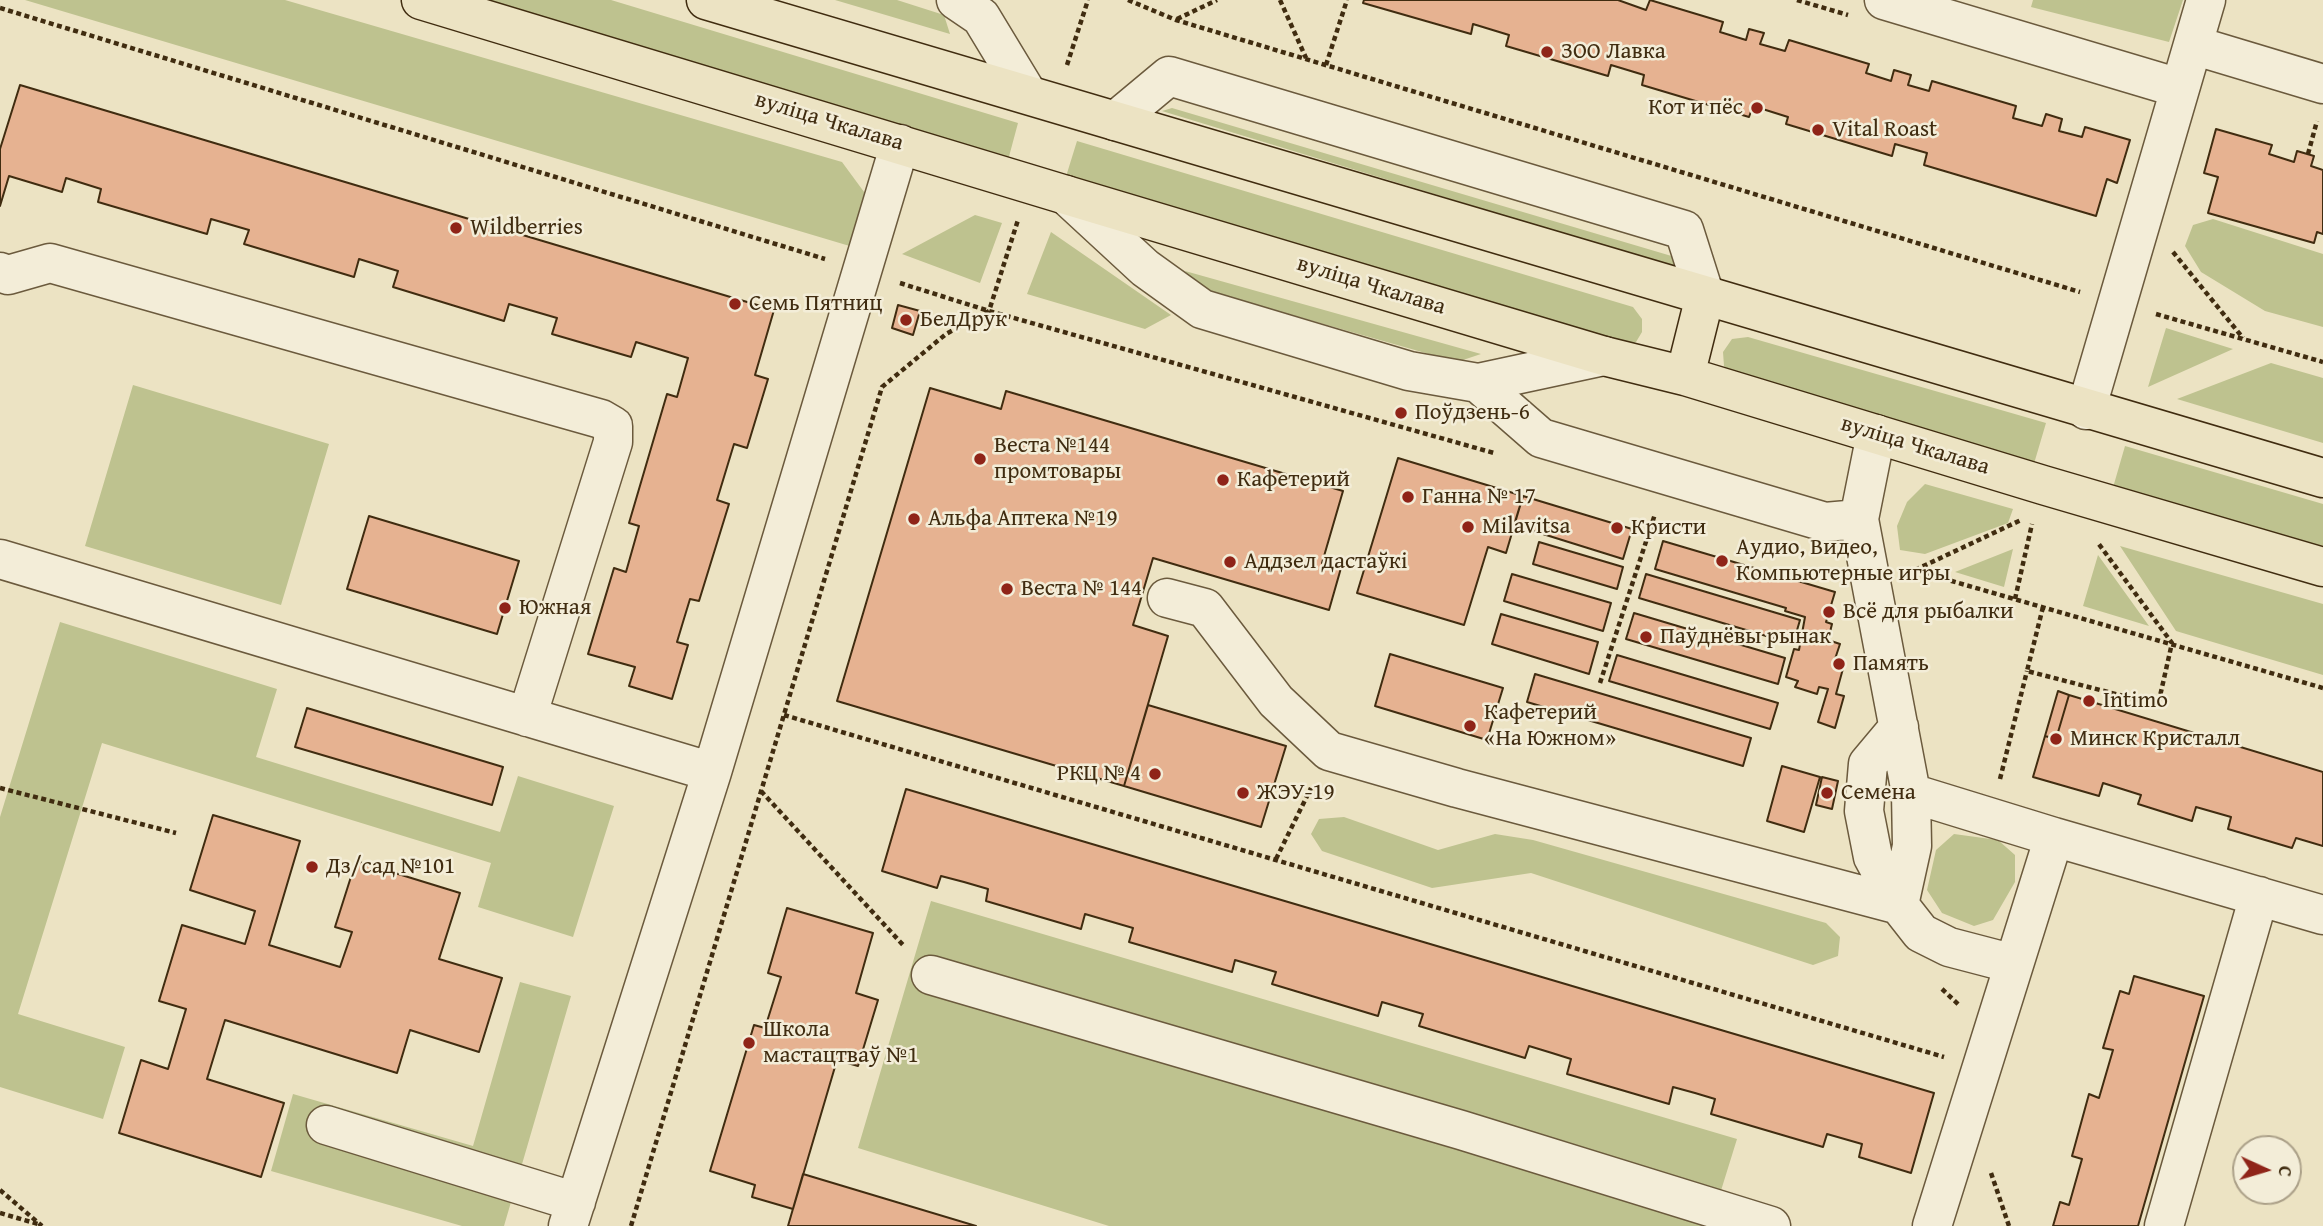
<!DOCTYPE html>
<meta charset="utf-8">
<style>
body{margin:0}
#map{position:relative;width:2323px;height:1226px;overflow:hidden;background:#ece3c3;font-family:"Gentium Book Plus",serif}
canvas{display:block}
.north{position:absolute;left:2232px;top:1135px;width:70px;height:70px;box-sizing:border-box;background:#f3edd8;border:2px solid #aba088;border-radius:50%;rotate:94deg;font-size:19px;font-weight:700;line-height:28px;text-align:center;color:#402c10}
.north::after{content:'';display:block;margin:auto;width:24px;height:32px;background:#8f2418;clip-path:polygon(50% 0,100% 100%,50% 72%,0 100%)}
</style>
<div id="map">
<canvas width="2323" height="1226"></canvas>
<div class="north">С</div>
</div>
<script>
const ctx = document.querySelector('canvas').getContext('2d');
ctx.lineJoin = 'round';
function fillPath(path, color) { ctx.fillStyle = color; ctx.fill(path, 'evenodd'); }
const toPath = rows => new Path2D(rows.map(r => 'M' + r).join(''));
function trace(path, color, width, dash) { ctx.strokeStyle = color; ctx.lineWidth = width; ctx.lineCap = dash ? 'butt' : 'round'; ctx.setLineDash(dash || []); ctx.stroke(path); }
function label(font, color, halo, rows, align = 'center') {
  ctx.font = font + ' "Gentium Book Plus",serif'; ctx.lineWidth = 5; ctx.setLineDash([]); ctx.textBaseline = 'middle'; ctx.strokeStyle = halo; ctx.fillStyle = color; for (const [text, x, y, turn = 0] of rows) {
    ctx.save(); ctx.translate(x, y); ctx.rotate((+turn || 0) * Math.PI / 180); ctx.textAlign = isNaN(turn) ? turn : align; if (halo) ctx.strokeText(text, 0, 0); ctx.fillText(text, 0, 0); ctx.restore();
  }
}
fillPath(toPath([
 [25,0,285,0,842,162,867,196,853,247],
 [451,0,611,0,1018,123,1007,164],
 [835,0,897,0,944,15,950,34],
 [2033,0,2183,0,2169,42,2031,7],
 [1172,108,1685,260,1687,271,1162,111],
 [1077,141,1633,307,1642,319,1642,332,1636,342,1622,349,1064,183],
 [975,215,1002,223,980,283,902,254],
 [2213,219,2323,254,2323,327,2265,311,2201,272,2185,246,2193,225],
 [1051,232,1171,315,1145,329,1027,294],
 [1185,271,1481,354,1457,362,1197,288],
 [2166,328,2233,349,2148,387],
 [1748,337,2046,423,2033,467,1736,380,1724,366,1723,352,1732,339],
 [2271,363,2323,378,2323,443,2177,399],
 [133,385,329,444,281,605,85,546],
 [2125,446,2323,504,2323,552,2112,491],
 [1925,484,2013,509,2008,523,1925,554,1900,550,1897,526,1907,502],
 [2120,546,2323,604,2323,675,2176,631],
 [2013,549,2004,587,1955,572],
 [2098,555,2149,626,2083,606],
 [60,622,277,689,256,757,500,832,518,776,614,806,573,937,478,907,491,863,102,743,18,1014,125,1047,103,1119,0,1087,0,817],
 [1344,817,1438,850,1495,834,1533,840,1826,923,1840,937,1838,956,1813,965,1531,873,1432,888,1322,851,1311,834,1319,819],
 [1954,834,1998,840,2015,855,2015,882,1993,920,1974,926,1942,913,1927,890,1936,850],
 [931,901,1737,1139,1710,1226,1109,1226,858,1148],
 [520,982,571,996,504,1226,462,1226,271,1171,293,1094,473,1146]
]), '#bec28f');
const building = toPath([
 [1364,0,1618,0,1646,10,1650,0,1723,22,1720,32,1746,40,1749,29,1764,33,1760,44,1785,51,1789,40,1869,64,1866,73,1891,81,1894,70,1911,75,1908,85,1929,91,1932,81,2016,106,2013,118,2042,126,2046,114,2062,119,2059,131,2082,137,2085,127,2130,140,2117,183,2107,179,2096,216,1924,165,1927,153,1895,144,1892,156,1786,124,1788,117,1753,106,1749,117,1642,85,1644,75,1611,65,1608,76,1506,46,1509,35,1473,24,1471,34,1363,3,1364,0],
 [20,85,774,310,755,375,768,379,747,448,734,444,717,500,729,504,699,601,690,599,683,622,677,642,688,645,672,699,629,686,635,667,588,654,614,568,626,572,639,526,629,523,667,394,677,397,688,358,636,342,631,357,552,334,557,318,509,304,504,321,393,287,398,271,359,259,354,277,244,244,249,230,211,219,207,234,98,202,101,189,66,178,62,192,9,176,0,206,0,149,20,85],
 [2216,129,2272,145,2269,154,2294,162,2297,151,2314,156,2311,166,2323,170,2323,234,2317,232,2314,243,2208,213,2218,177,2204,173,2216,129],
 [898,305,920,311,913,335,892,328,898,305],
 [930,388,1001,409,1006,391,1343,491,1322,563,1341,568,1329,610,1153,558,1133,625,1168,636,1124,786,837,701,930,388],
 [1398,458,1523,496,1506,553,1488,547,1464,625,1357,593,1398,458],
 [1523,496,1632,529,1623,559,1514,525,1523,496],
 [369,516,519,561,497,634,347,589,369,516],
 [1663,541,1835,592,1826,622,1832,624,1828,640,1840,644,1834,662,1844,665,1836,694,1844,696,1835,728,1818,722,1828,689,1819,687,1817,694,1795,687,1798,681,1786,677,1794,649,1799,650,1805,617,1785,611,1786,608,1655,569,1663,541],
 [1539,542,1623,567,1617,589,1533,564,1539,542],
 [1512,574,1611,603,1603,631,1504,601,1512,574],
 [1646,574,1800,620,1793,644,1639,598,1646,574],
 [1634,613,1785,658,1778,684,1626,639,1634,613],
 [1501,614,1598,642,1589,674,1492,644,1501,614],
 [1390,654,1503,688,1487,740,1375,706,1390,654],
 [1617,655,1778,703,1770,729,1609,681,1617,655],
 [1535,674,1751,738,1743,766,1527,702,1535,674],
 [2058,691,2069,695,2056,739,2045,736,2058,691],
 [2069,695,2323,772,2323,846,2296,838,2292,848,2228,829,2231,817,2196,807,2192,821,2138,804,2141,795,2103,783,2099,796,2033,777,2045,736,2056,739,2069,695],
 [1148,705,1286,746,1261,827,1124,786,1148,705],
 [307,708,503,767,492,805,295,747,307,708],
 [1782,766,1820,777,1804,832,1767,821,1782,766],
 [1822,777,1838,781,1832,809,1816,805,1822,777],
 [906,789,1934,1093,1911,1173,1859,1157,1862,1144,1827,1134,1823,1147,1711,1114,1715,1099,1695,1093,1673,1087,1669,1104,1567,1074,1571,1059,1552,1053,1529,1046,1525,1058,1419,1026,1423,1014,1382,1002,1378,1016,1272,984,1276,972,1235,960,1232,972,1129,942,1133,928,1085,914,1081,929,986,901,988,889,964,882,941,876,937,888,882,871,906,789],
 [213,815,300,841,269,945,340,967,352,932,335,927,356,861,460,893,439,959,502,978,479,1052,410,1030,397,1073,225,1020,207,1079,284,1103,261,1177,119,1133,141,1060,168,1069,186,1009,159,1001,182,925,245,944,255,911,190,890,213,815],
 [787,908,873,933,856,993,878,1000,858,1066,837,1060,793,1209,752,1197,755,1185,710,1171,754,1025,765,1028,781,977,768,973,787,908],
 [2134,976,2204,996,2138,1226,2053,1226,2060,1202,2069,1205,2082,1159,2072,1156,2089,1094,2099,1098,2113,1050,2103,1048,2120,991,2129,994,2134,976],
 [803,1174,976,1226,788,1226,803,1174]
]);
fillPath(building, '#e6b291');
trace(building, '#402c10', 2);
const minor = toPath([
 [956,0,981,17,1027,93],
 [1884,0,2179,88],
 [2193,45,2323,84],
 [1115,121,1169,76,1684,230,1705,296],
 [1066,195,1145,268,1202,309,1409,371,1478,383,1604,356],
 [0,272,8,275,50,263,601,419,613,426,613,442,527,717],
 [1478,383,1541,438,1825,522,1859,519],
 [2086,410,2206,0],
 [1876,434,1859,519,1911,793,1912,846,1899,905,1921,933,1949,947,2014,964],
 [0,559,712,772],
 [1167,598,1205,608,1276,701,1329,751,1457,788,1899,905],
 [1899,727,1868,764,1864,811,1873,857,1899,905],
 [1911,793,2054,837,1932,1226],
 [2054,837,2323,915],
 [931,975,1461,1130,1771,1226],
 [326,1125,576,1202],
 [568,1226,712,772,900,144],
 [2164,1226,2259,896]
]);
const major = toPath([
 [421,0,1066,195,1604,356,1685,376,2043,485,2323,567],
 [706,0,2323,478],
 [1685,376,1705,296]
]);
trace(minor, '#6b5a3d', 41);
trace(major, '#402c10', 41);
trace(toPath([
 [1128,0,1176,20,2080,292],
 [1280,0,1306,58],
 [1797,0,1848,15],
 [0,8,825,259],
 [1177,19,1217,0],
 [1067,65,1088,0],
 [1326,65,1347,0],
 [2308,154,2317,121],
 [2173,252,2243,338],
 [900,283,989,311,1494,453],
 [2156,314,2323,362],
 [1910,569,2323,688],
 [1915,570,2021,520],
 [2015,599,2032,524],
 [2043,607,2027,671,2158,705,2172,643,2098,543],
 [1600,683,1655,514],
 [784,715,1944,1057],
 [2000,779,2027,671],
 [0,788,176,833],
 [761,791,904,946],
 [1276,859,1311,788],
 [1942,989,1959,1005],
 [1991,1173,2009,1226],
 [0,1190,42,1226],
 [0,1213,38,1224],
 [631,1226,882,387,946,334,989,311,1018,220]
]), '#402c10', 4.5, [5, 3.5]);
trace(minor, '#f3edd8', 38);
trace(major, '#ece3c3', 38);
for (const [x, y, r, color] of [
 [1547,52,7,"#8f2418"],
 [1757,108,7,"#8f2418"],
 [1818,130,7,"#8f2418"],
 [456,228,7,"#8f2418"],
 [735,304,7,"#8f2418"],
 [906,320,7,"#8f2418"],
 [1401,413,7,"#8f2418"],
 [980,459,7,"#8f2418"],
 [1223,480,7,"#8f2418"],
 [1408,497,7,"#8f2418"],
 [914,519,7,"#8f2418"],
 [1468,527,7,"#8f2418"],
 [1617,528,7,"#8f2418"],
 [1722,561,7,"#8f2418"],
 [1230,562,7,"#8f2418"],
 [1007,589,7,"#8f2418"],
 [505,608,7,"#8f2418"],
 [1829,612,7,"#8f2418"],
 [1646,637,7,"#8f2418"],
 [1839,664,7,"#8f2418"],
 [2089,701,7,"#8f2418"],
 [1470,726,7,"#8f2418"],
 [2056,739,7,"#8f2418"],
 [1155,774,7,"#8f2418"],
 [1243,793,7,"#8f2418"],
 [1827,793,7,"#8f2418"],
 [312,867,7,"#8f2418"],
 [749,1043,7,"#8f2418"]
]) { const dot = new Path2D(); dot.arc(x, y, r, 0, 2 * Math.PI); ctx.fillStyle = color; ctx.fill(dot); trace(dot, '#f3edd8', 2.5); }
label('23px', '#402c10', '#f3edd8', [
 ["ЗОО Лавка",1561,52],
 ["Кот и пёс",1743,108,"right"],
 ["Vital Roast",1832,130],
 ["Wildberries",470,228],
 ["Семь Пятниц",749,304],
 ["БелДрук",920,320],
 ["Поўдзень-6",1415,413],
 ["Веста №144",994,446],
 ["промтовары",994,472],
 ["Кафетерий",1237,480],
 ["Ганна № 17",1422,497],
 ["Альфа Аптека №19",928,519],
 ["Milavitsa",1482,527],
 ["Кристи",1631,528],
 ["Аудио, Видео,",1736,548],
 ["Компьютерные игры",1736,574],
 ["Аддзел дастаўкі",1244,562],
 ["Веста № 144",1021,589],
 ["Южная",519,608],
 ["Всё для рыбалки",1843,612],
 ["Паўднёвы рынак",1660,637],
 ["Память",1853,664],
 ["Intimo",2103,701],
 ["Кафетерий",1484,713],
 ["«На Южном»",1484,739],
 ["Минск Кристалл",2070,739],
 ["РКЦ № 4",1141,774,"right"],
 ["ЖЭУ-19",1257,793],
 ["Семена",1841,793],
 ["Дз/сад №101",326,867],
 ["Школа",763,1030],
 ["мастацтваў №1",763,1056]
], 'left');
label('23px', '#402c10', '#f3edd8', [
 ["вуліца Чкалава",829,122,17],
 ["вуліца Чкалава",1371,286,17],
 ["вуліца Чкалава",1915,446,17]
]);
</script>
